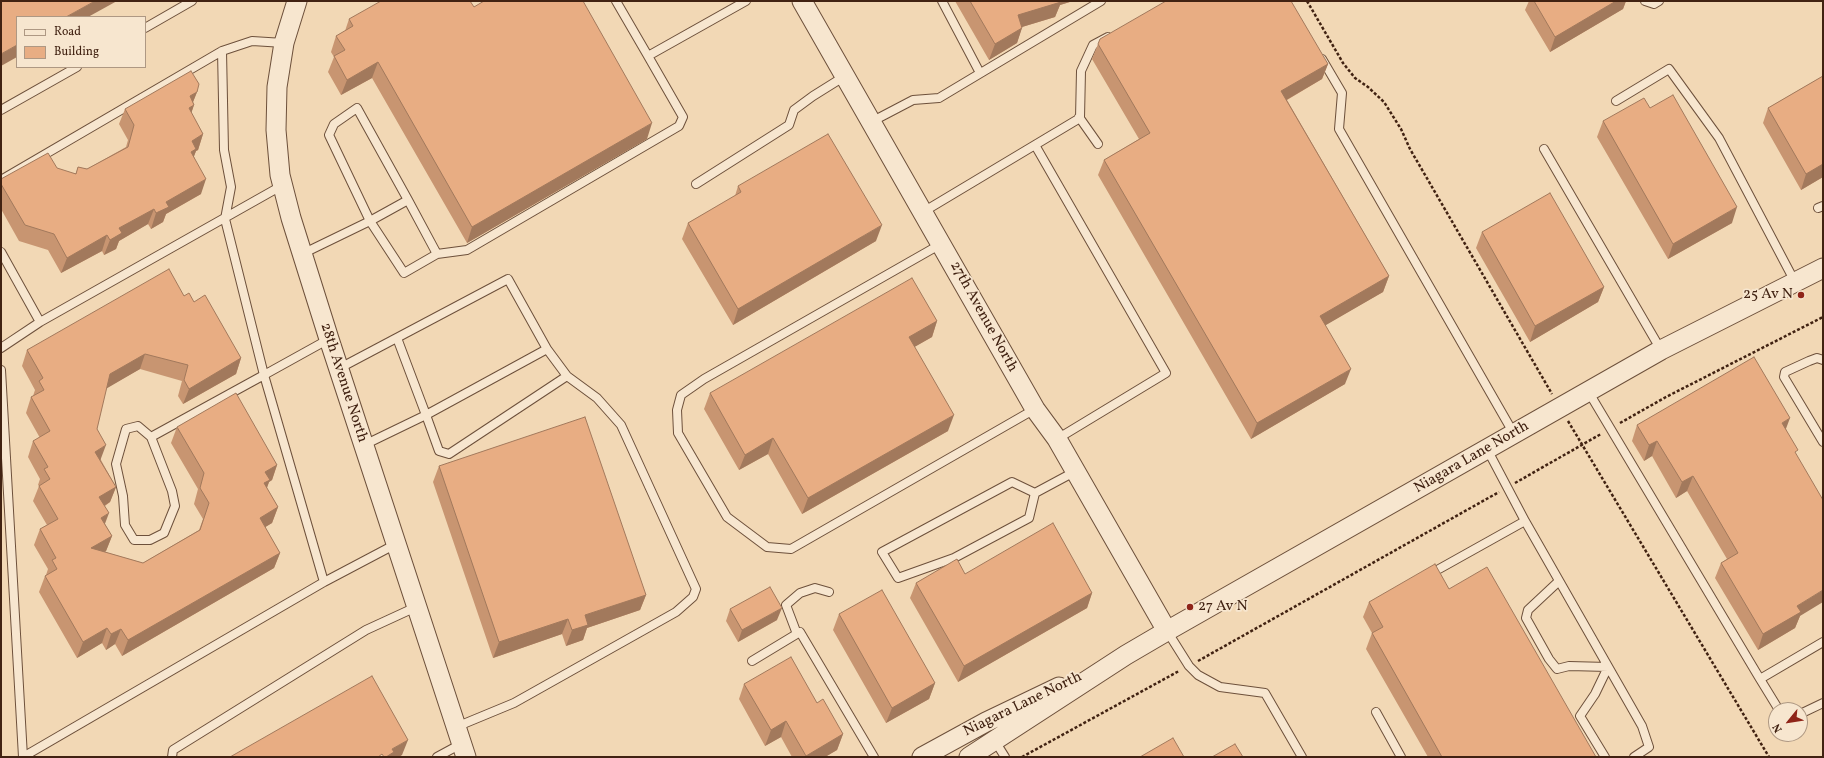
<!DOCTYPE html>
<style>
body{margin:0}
#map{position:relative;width:1824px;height:758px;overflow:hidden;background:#f2d8b5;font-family:Vollkorn,serif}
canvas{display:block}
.frame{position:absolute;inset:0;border:2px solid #412212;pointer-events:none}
.legend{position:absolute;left:16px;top:16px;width:130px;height:52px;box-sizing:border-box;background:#f7e6cf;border:1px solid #ae9883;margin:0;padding:5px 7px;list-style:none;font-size:12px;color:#412212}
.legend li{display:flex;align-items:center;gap:8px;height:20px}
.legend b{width:20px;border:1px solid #ae9883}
.north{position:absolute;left:1768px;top:702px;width:40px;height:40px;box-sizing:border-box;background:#f7e6cf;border:1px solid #ae9883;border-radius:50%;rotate:240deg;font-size:11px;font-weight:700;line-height:16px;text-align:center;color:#412212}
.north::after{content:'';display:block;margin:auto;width:14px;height:18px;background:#8f2418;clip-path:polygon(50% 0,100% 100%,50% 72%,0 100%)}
</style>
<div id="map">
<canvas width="1824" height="758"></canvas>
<div class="frame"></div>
<ul class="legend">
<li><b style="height:5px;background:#f7e6cf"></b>Road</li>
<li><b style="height:11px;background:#e8ad83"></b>Building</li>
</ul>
<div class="north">N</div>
</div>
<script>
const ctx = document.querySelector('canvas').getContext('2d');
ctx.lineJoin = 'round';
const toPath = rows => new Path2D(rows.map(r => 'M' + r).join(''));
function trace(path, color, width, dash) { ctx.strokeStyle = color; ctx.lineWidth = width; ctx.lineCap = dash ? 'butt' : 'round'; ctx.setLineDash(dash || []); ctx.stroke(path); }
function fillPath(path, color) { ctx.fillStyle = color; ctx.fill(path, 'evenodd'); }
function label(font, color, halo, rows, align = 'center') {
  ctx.font = font + ' Vollkorn,serif'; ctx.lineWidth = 3.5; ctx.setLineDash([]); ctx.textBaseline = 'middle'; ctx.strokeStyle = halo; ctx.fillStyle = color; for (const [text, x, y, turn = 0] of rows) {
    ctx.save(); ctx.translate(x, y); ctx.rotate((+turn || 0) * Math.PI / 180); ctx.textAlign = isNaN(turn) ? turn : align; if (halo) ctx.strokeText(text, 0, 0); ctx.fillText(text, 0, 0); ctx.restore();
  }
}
const service = toPath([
 [616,1,648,56,746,1],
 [942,1,980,73],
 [1645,1,1654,4,1659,1],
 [145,28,192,1],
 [1322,59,1342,93,1339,129,1514,434],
 [1616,101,1669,69,1719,138,1795,282],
 [1,110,77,67],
 [1079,117,1098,144],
 [871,122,913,100,939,98,1101,1],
 [1035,145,1166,373,1057,439],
 [1544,149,1661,350],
 [1,180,222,51,252,41,284,43],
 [696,184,789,125,794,110,813,96,845,76],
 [408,200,370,221,329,135,334,124,357,108,408,200,437,254],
 [1818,208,1823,206],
 [923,212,1080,118,1081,71,1093,45,1108,37],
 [941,244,704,379,681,395,677,410,678,433,727,517,767,547,791,549,1035,409],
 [1,252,40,322],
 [302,254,370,221,404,273,437,254,467,250,679,126,683,117,648,56],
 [1,348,40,322,283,185],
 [547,349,426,415,439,451,449,454,567,376],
 [1823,360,1817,358,1809,361,1785,372,1784,377,1823,442],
 [338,369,508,279,547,349,567,376,597,398,621,425,696,589,693,597,676,612,514,703,456,727],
 [1,370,23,757],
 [1588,391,1760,679,1823,642],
 [151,437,138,426,126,429,116,464,123,496,125,525,134,540,150,540,164,533,175,506,172,491,151,437,264,375,225,219,231,187,224,150,222,51],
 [364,445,426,415,397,338],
 [1487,449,1525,521,1642,726,1649,747,1634,757],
 [1035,493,1012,482,882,552,898,578,954,558,1029,518,1035,493,1076,471],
 [1439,569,1525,521],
 [1559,581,1528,610,1526,618,1549,659,1557,669,1569,666,1608,667,1595,694,1580,716,1605,757],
 [324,582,264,375,329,339],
 [1167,631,1189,666,1198,675,1220,687,1265,693,1302,757],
 [797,634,786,605,800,593,815,588,829,592],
 [752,661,800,632,874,757],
 [1760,679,1779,710],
 [1376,712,1401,757],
 [1800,714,1823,703],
 [995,741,1005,757],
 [23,757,324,582,396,544],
 [172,757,173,750,366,630,416,607],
 [437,757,461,744]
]);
const tertiary = toPath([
 [297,1,284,43,277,87,276,130,280,175,291,218,329,339,466,757],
 [802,1,1035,409,1057,439,1167,631],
 [922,757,986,722,1059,687],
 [969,757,1126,655,1167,631,1661,350,1823,268]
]);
trace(service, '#6d503b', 10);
trace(tertiary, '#6d503b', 21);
trace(toPath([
 [1307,1,1343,63,1355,78,1368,87,1384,102,1401,129,1410,149,1552,394],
 [1568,421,1769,757],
 [1620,423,1666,397,1823,317],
 [1515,483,1601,434],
 [1198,661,1499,492],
 [1022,757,1179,671]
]), '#412212', 2.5, [3, 2]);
trace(service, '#f7e6cf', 8);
trace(tertiary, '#f7e6cf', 19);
fillPath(toPath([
 [955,1,1073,1,1060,5,1055,17,1022,27,1017,43,989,60],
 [1529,1,1626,1,1623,9,1550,52,1525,10],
 [474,7,647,139,467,243,372,78,341,95,328,72,334,57,331,52,336,36,345,31,349,19],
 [1098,44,1328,64,1322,79,1287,100,1389,276,1383,292,1325,325,1345,384,1251,439,1098,175,1104,160,1139,139,1092,59],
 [1823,76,1823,177,1801,190,1763,123,1768,108],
 [197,92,193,102,194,105,191,113,203,134,198,150,196,151,194,156,201,194,166,214,163,222,151,229,148,224,119,241,116,249,104,255,102,251,61,273,48,250,19,241,1,209,1,179,76,173,78,167,87,169,126,147,128,140,119,124,125,109],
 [1650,108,1732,223,1668,259,1597,137,1603,121],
 [738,186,876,241,733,325,682,239,688,223,735,196],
 [1482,232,1604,287,1598,302,1530,342,1476,248],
 [184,296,194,302,241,358,236,374,183,404,178,396,182,381,140,369,106,388,97,429,101,460,116,487,110,502,105,506,105,524,112,536,106,551,105,552,143,563,199,530,203,519,194,504,198,489,171,443,177,427,277,465,272,480,269,482,267,488,278,507,272,523,265,527,280,553,274,568,122,656,115,644,106,650,102,643,77,658,39,592,45,576,46,575,48,569,34,545,40,529,47,525,33,501,39,486,38,485,40,479,28,457,33,441,40,438,26,413,31,397,33,396,35,390,22,366,27,350],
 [937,321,932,337,914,347,948,431,802,514,768,454,739,470,704,409,710,393],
 [1637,425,1786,429,1796,455,1800,616,1795,628,1758,650,1715,578,1721,563,1727,559,1687,491,1676,498,1652,456,1644,461,1632,441],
 [439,466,646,595,640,610,587,628,583,640,566,646,562,634,493,658,433,482],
 [965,574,1092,593,1087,608,958,682,910,598,916,583],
 [1449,589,1596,757,1428,757,1366,649,1372,633,1363,617,1369,602],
 [730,609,777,620,738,642,726,621],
 [839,614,935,683,929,699,886,723,833,630],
 [744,684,817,703,843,734,837,750,825,757,792,757,781,737,765,746,739,699]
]), '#c89571');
fillPath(toPath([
 [95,1,117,1,88,17,66,17],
 [1055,1,1073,1,1060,5,1055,17,1012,30,1018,15],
 [1616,1,1626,1,1623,9,1550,52,1555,37],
 [1022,28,1017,43,989,60,995,44],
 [17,45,17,57,1,66,1,54],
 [378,62,372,78,341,95,347,80],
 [1328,64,1322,79,1276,106,1281,91],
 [197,92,191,107,194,105,189,120,190,96],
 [652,123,647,139,467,243,472,227],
 [203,134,198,150,196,151,191,164,192,141],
 [1823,164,1823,177,1801,190,1806,174],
 [206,179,201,194,166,214,163,222,151,229,156,213,166,202],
 [1737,207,1732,223,1668,259,1673,244],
 [154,209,148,224,119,241,116,249,104,255,110,240,119,228],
 [882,225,876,241,733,325,738,309],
 [107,235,102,251,61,273,67,258],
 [1389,276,1383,292,1314,332,1320,316],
 [1604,287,1598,302,1530,342,1535,326],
 [937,321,932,337,904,353,909,337],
 [145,354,140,369,104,390,110,374],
 [241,358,236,374,183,404,189,389],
 [1351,369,1345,384,1251,439,1257,423],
 [954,415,948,431,802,514,808,498],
 [1790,418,1784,434,1782,423],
 [773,438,768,454,739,470,745,455],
 [1657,441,1652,456,1644,461,1649,445],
 [106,445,100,461,95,452],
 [277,465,272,480,269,482,264,495,258,499,265,472],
 [1693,476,1687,491,1676,498,1682,482],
 [116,487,110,502,94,512,99,497],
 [278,507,272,523,254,534,260,518],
 [109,513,103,529,101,518],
 [112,536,106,551,85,564,91,548],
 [280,553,274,568,122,656,128,640],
 [1823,590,1823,602,1800,616,1795,628,1758,650,1763,634,1797,606],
 [1092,593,1087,608,958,682,964,666],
 [646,595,640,610,587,628,583,640,566,646,572,630,585,615],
 [782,608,777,620,738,642,742,630],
 [568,619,562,634,493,658,499,642],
 [107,628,102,643,77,658,83,642],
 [121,629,115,644,106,650,111,634],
 [935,683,929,699,886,723,892,708],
 [786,721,781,737,765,746,771,730],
 [843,734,837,750,825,757,805,757,806,756],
 [408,740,402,755,399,757,386,757,392,749]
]), '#a2795c');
const building = toPath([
 [1,1,95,1,66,17,17,17,17,45,1,54,1,1],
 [381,1,470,1,474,7,484,1,583,1,652,123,472,227,378,62,347,80,334,56,345,50,336,36,353,26,349,19,381,1],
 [970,1,1060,1,1061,2,1018,15,1022,28,995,44,970,1],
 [1166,1,1291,1,1328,64,1281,91,1389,276,1320,316,1351,369,1257,423,1104,160,1150,133,1098,44,1100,39,1166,1],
 [1534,1,1616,1,1555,37,1534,1],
 [191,71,199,84,197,92,190,96,194,105,189,108,203,134,192,141,196,149,191,152,206,179,166,202,169,207,156,213,154,209,119,228,122,233,110,240,107,235,67,258,54,234,25,225,1,184,1,179,48,153,57,168,76,174,78,167,87,169,128,147,134,125,125,109,191,71],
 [1823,76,1823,164,1806,174,1768,108,1823,76],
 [1673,95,1737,207,1673,244,1603,121,1644,98,1650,108,1673,95],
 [828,134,882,225,738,309,688,223,741,192,738,186,828,134],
 [1550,193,1604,287,1535,326,1482,232,1550,193],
 [169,269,184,296,189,293,194,302,205,295,241,358,189,389,184,380,188,365,145,354,110,374,97,429,106,445,95,452,116,487,99,497,109,513,101,518,112,536,91,548,143,563,200,530,209,503,200,488,204,473,177,427,236,393,277,465,265,472,270,480,264,483,278,507,260,518,280,553,128,640,121,629,111,634,107,628,83,642,45,576,57,569,52,560,56,558,40,529,58,519,39,486,50,479,44,469,48,467,33,441,50,431,31,397,44,390,39,381,43,378,27,350,169,269],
 [912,278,937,321,909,337,954,415,808,498,773,438,745,455,710,393,912,278],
 [1754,357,1790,418,1782,423,1798,450,1795,452,1823,500,1823,590,1797,606,1801,612,1763,634,1721,563,1738,553,1693,476,1682,482,1657,441,1649,445,1637,425,1754,357],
 [585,417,646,595,585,615,588,625,572,630,568,619,499,642,439,466,585,417],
 [1053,523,1092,593,964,666,916,583,957,559,965,574,1053,523],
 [1435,564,1449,589,1487,567,1596,757,1442,757,1372,633,1383,627,1369,602,1435,564],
 [770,587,782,608,742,630,730,609,770,587],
 [882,590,935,683,892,708,839,614,882,590],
 [791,657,817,703,823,699,843,734,806,756,786,721,771,730,744,684,791,657],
 [372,676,408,740,392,749,394,752,386,757,384,757,382,754,378,757,230,757,372,676],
 [1173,738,1184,757,1140,757,1173,738],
 [1235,744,1243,757,1212,757,1235,744]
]);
fillPath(building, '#e8ad83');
trace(building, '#a2795c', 1);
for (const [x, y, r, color] of [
 [1801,295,4,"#8f2418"],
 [1190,607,4,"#8f2418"]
]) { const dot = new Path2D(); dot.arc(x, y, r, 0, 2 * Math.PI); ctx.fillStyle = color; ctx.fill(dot); trace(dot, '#f7e6cf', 1.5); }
label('15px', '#412212', '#f7e6cf', [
 ["25 Av N",1793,295],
 ["27 Av N",1198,607,"left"]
], 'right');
label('15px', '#412212', '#f7e6cf', [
 ["27th Avenue North",983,317,61],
 ["28th Avenue North",343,383,72],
 ["Niagara Lane North",1472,458,-30],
 ["Niagara Lane North",1023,705,-26]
]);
</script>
